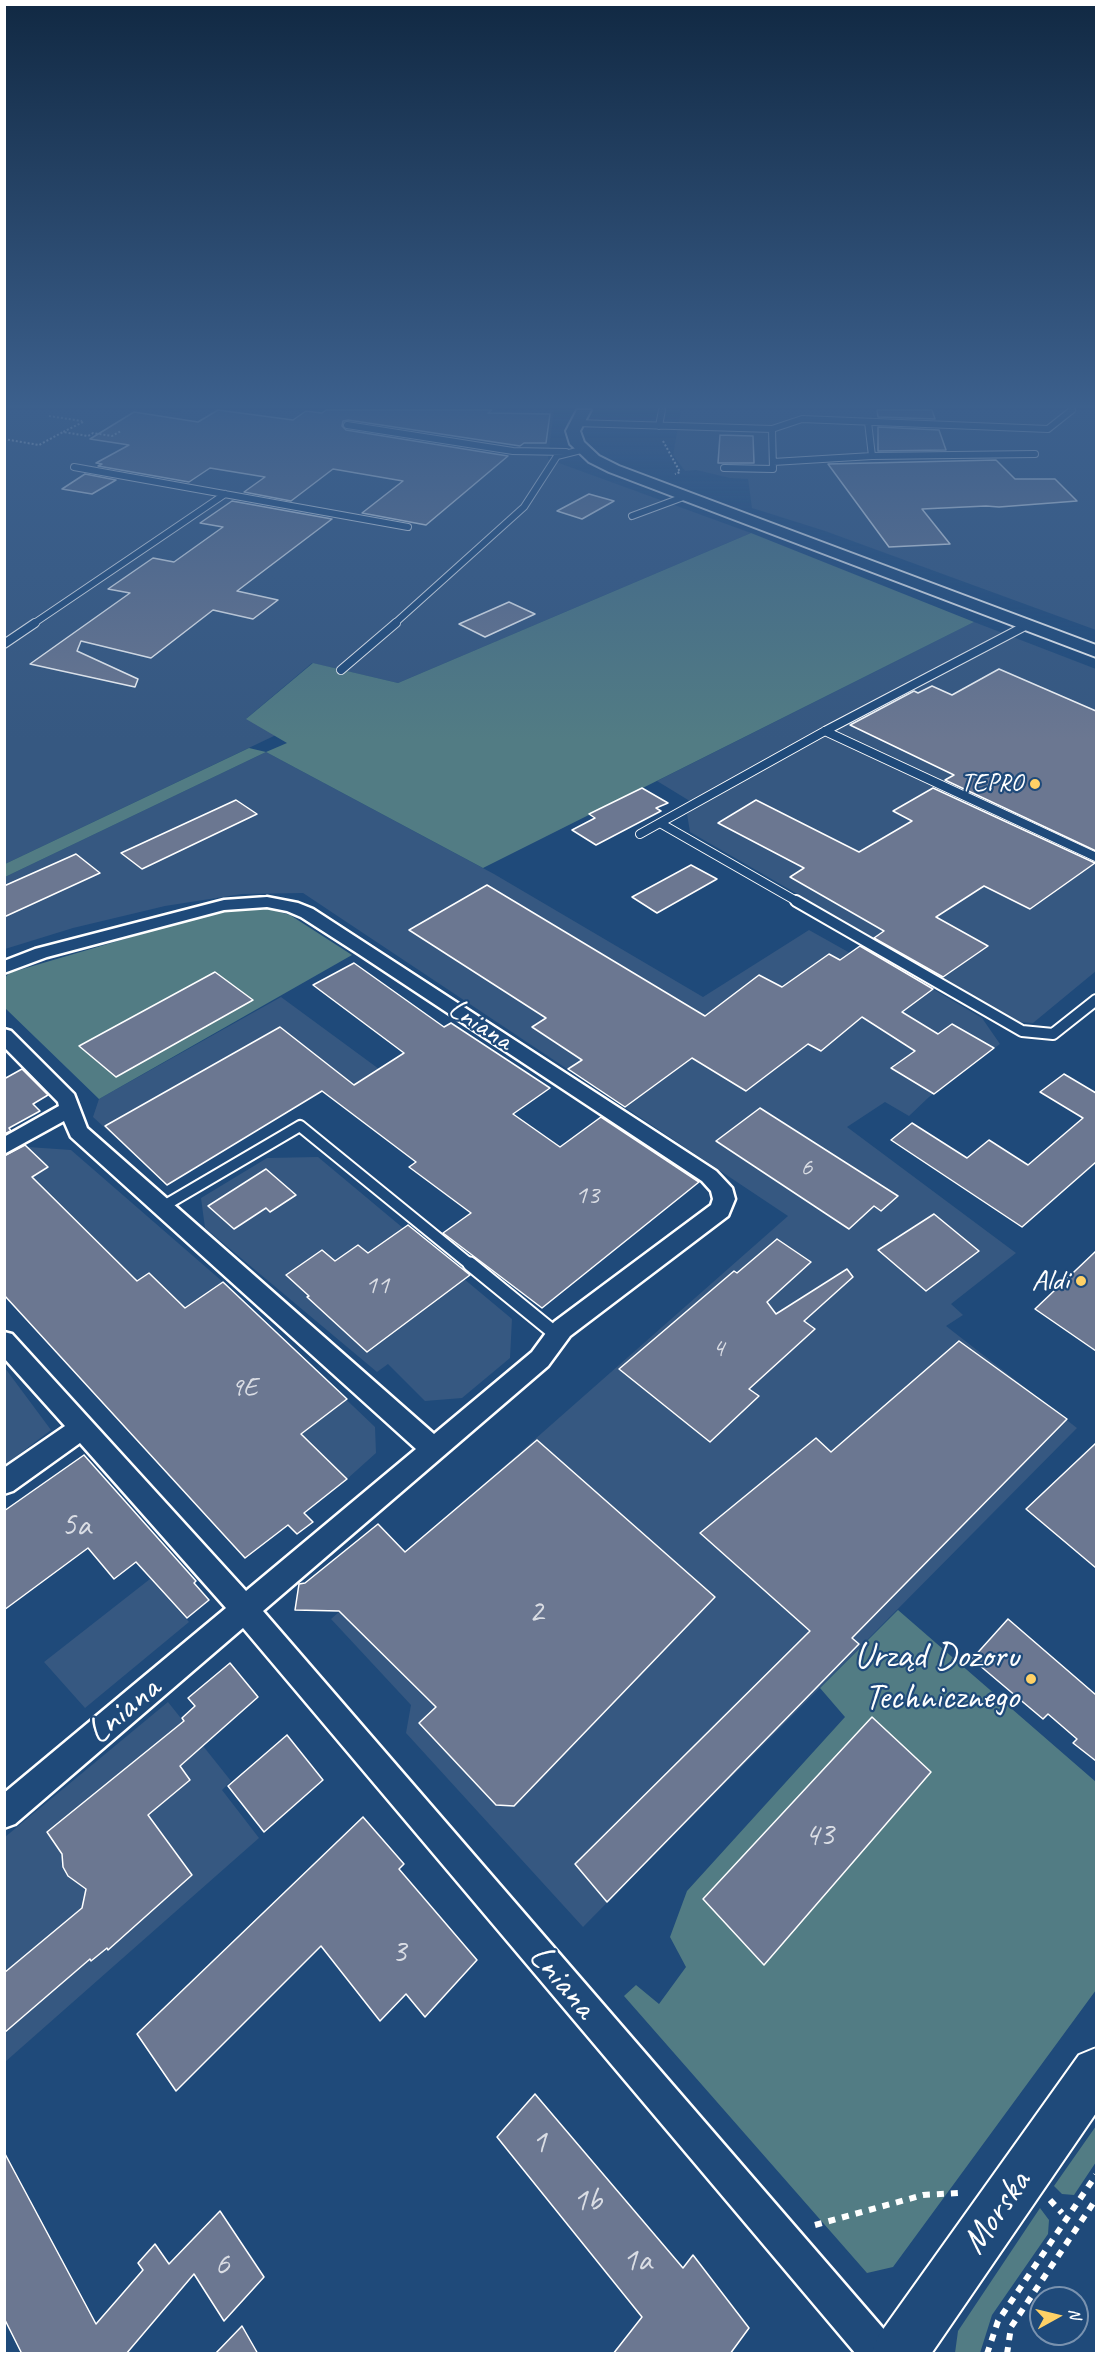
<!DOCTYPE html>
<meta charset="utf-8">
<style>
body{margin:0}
#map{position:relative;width:1101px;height:2358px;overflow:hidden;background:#1f4a7a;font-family:Caveat,sans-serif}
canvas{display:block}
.frame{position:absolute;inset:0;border:6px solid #fff;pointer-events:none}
.north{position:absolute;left:1029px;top:2286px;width:60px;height:60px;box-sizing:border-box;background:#1f4a7a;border:2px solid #7992af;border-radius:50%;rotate:82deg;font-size:16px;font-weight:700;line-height:24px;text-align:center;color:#fff}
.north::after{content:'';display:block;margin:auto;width:21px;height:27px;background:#ffd166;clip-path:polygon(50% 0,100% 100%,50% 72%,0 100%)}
</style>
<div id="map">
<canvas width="1101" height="2358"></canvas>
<div class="frame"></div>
<div class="north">N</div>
</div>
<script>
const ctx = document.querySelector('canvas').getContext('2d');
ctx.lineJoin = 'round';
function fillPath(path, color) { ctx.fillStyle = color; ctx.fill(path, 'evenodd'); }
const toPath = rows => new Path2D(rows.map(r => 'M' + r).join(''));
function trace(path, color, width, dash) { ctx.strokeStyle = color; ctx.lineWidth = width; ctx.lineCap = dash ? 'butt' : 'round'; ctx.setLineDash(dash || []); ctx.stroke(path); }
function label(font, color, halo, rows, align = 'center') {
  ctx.font = font + ' Caveat,sans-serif'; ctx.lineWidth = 4.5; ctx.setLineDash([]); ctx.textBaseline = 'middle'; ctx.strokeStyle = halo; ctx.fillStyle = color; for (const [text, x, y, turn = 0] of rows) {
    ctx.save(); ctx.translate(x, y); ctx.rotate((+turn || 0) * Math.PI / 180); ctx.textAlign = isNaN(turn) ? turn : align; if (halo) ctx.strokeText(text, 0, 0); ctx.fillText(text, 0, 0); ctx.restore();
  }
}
fillPath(toPath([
 [4,410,162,410,177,413,182,410,281,410,322,413,326,410,554,410,548,459,751,533,398,683,312,663,247,718,276,735,5,864],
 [681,410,1096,410,1096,630,825,531,752,508,748,479,730,478,696,470,685,471,673,455],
 [974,622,1096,669,1096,971,1033,1023,1019,1022,690,832,687,814,698,806,657,781],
 [266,752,494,874,703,997,809,930,850,953,860,946,982,1018,1000,1044,929,1097,909,1116,885,1102,847,1127,1016,1253,951,1304,963,1315,946,1326,1077,1428,583,1927,406,1733,411,1705,331,1619,788,1216,303,893,242,894,165,906,73,928,5,949,5,877],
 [281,997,379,1069,332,1099,322,1091,167,1185,93,1117,99,1099],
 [28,1147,71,1150,223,1282,375,1427,376,1453,347,1479,245,1558,5,1295,5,1160],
 [318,1157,512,1319,510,1358,462,1398,425,1401,388,1364,377,1372,205,1228,201,1198,267,1158],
 [5,1368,51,1430,5,1465],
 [150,1579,189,1622,85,1708,44,1662],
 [168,1702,231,1781,222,1790,259,1838,5,2062,5,1837]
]), '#365881');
fillPath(toPath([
 [751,533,974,622,483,868,266,752,5,877,5,864,249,748,266,752,287,743,246,719,313,663,398,683],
 [258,906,290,915,352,955,99,1099,5,1008,4,979,9,973,230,908],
 [898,1610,1096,1782,1096,1990,893,2267,867,2273,624,1996,636,1985,659,2004,686,1967,670,1937,687,1891,845,1717,820,1688],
 [1096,2126,1096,2162,1074,2195,1062,2194,1054,2186],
 [1040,2208,1049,2220,1048,2234,992,2315,980,2353,955,2353,958,2331]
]), '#527c84');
const building = toPath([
 [218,410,293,420,306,411,322,413,326,410,492,410,488,413,550,414,546,443,524,443,520,446,348,420,343,421,342,426,346,430,508,456,426,525,362,513,403,481,333,469,291,501,244,492,265,477,210,468,189,482,98,466,102,464,96,463,129,445,90,439,134,412,198,422,218,410],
 [877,410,932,410,935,419,878,417,877,410],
 [878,427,939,430,946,450,878,451,878,427],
 [720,435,753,436,754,463,718,463,720,435],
 [996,460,1015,479,1055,479,1077,501,999,507,986,506,922,509,950,544,889,547,828,464,996,460],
 [85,474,116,480,92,494,62,489,85,474],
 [589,494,614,501,582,519,557,511,589,494],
 [232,501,332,519,237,591,278,600,253,619,213,610,151,658,81,641,77,651,138,679,135,687,30,664,130,593,108,589,153,558,174,562,223,527,200,523,232,501],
 [509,602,535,614,485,637,459,624,509,602],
 [999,669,1096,711,1096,851,945,780,954,775,850,725,914,691,918,693,932,686,952,695,999,669],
 [642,788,668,803,656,808,661,811,596,845,572,830,595,818,589,814,642,788],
 [933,788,1095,863,1030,909,984,886,936,917,988,946,943,977,874,938,884,931,790,877,804,868,718,823,756,800,859,852,912,821,893,811,933,788],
 [236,800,257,814,142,869,121,853,236,800],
 [76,854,100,873,4,917,4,886,76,854],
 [691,865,717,879,657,913,632,897,691,865],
 [487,885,705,1016,759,975,782,987,829,954,840,960,860,946,933,989,902,1012,938,1034,952,1024,994,1048,934,1094,891,1068,915,1051,862,1017,821,1051,808,1044,746,1091,692,1058,625,1107,568,1069,582,1060,532,1027,546,1018,409,930,487,885],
 [354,963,444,1027,451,1023,550,1088,513,1114,560,1147,601,1117,699,1182,542,1308,443,1233,471,1213,409,1167,416,1162,322,1091,167,1185,105,1126,280,1027,354,1085,404,1053,313,985,354,963],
 [215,972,253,1000,116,1077,79,1046,215,972],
 [22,1069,48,1095,33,1104,40,1111,9,1128,11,1131,4,1134,4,1079,22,1069],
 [1064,1074,1096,1093,1096,1162,1022,1227,891,1140,912,1123,967,1158,989,1140,1028,1165,1083,1118,1040,1092,1064,1074],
 [760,1108,898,1196,881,1211,874,1206,849,1229,716,1141,760,1108],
 [25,1145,48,1167,32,1177,137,1281,149,1273,185,1308,223,1282,347,1399,301,1434,347,1479,304,1513,313,1522,297,1534,288,1525,245,1558,4,1295,4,1156,25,1145],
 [266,1169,296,1195,270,1212,266,1208,234,1229,208,1206,266,1169],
 [934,1214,979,1251,926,1291,878,1250,934,1214],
 [408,1225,470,1275,367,1352,307,1297,309,1296,286,1275,322,1250,335,1261,358,1245,368,1253,408,1225],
 [777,1239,811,1262,767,1302,776,1314,847,1269,853,1277,804,1321,815,1329,749,1389,759,1396,710,1442,619,1369,734,1271,737,1273,777,1239],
 [1096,1251,1096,1351,1035,1309,1096,1251],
 [959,1341,1067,1419,852,1638,859,1644,607,1902,575,1864,810,1631,700,1533,816,1438,831,1452,959,1341],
 [537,1440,715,1597,514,1806,496,1805,419,1723,436,1707,339,1611,295,1610,299,1584,305,1583,378,1524,405,1552,537,1440],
 [1096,1443,1096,1568,1026,1509,1096,1443],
 [84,1455,196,1581,194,1583,209,1600,187,1618,136,1562,114,1579,88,1548,4,1610,4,1511,84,1455],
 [1008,1619,1096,1695,1096,1761,1073,1743,1077,1739,1048,1714,1043,1719,972,1659,1008,1619],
 [230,1663,258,1697,180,1766,190,1780,148,1815,192,1875,108,1950,107,1948,91,1961,90,1959,4,2033,4,1973,82,1908,86,1889,68,1876,63,1867,62,1854,47,1832,184,1721,182,1718,195,1706,188,1698,230,1663],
 [872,1717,931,1772,764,1965,703,1899,872,1717],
 [287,1735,323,1780,264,1832,228,1786,287,1735],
 [363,1817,404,1864,399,1869,477,1960,425,2017,406,1994,380,2021,321,1946,176,2091,137,2034,363,1817],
 [535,2094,683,2268,693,2255,749,2328,730,2354,613,2354,642,2317,497,2137,535,2094],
 [4,2152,96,2324,143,2270,138,2263,155,2244,169,2264,220,2211,264,2277,224,2321,194,2274,126,2354,22,2354,4,2318,4,2152],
 [242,2326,258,2354,215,2354,242,2326]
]);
fillPath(building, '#6b7791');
trace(building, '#fff', 1.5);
const laneFar3 = toPath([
 [576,423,772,429,802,419,1048,429,1072,410],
 [347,425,513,451,566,452],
 [659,426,662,410],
 [872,456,1035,454],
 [773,462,872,456,868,422],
 [74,467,408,527],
 [724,468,773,469,772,429],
 [632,516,686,496],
 [33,624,225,494],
 [394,624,524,507,557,456,581,450]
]);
const laneFar2 = toPath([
 [4,644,35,623],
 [341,670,396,623],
 [825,731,1096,857],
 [660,823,798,902],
 [640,834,825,731,1027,625]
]);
const laneFar1 = toPath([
 [796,901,1022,1031,1053,1034,1096,1000],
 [162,1207,300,1126,472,1266]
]);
const lane = toPath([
 [470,1264,557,1335]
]);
const street = toPath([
 [267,897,298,903,313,909,716,1171,732,1188,735,1199,728,1216,570,1336,548,1366,263,1611,894,2341,900,2354,856,2354,243,1628,15,1824,4,1828,4,1793,226,1608,80,1443,13,1491,4,1494,4,1468,65,1426,4,1358,4,1332,12,1334,246,1591,416,1449,71,1137,64,1121,4,1154,4,1137,59,1106,58,1102,4,1047,4,1029,11,1031,74,1094,87,1128,434,1434,532,1352,554,1322,711,1205,713,1199,711,1191,702,1181,357,953,301,917,287,911,267,907,224,910,47,957,4,973,4,961,35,949,224,900,267,897]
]);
const secondary = toPath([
 [577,410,591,410,580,431,584,442,599,456,619,466,1096,645,1096,657,609,472,589,462,570,444,566,431,577,410],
 [1096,2048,1096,2113,931,2354,871,2354,879,2335,1079,2055,1096,2048]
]);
trace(laneFar3, '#fff', 8);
trace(laneFar2, '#fff', 10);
trace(laneFar1, '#fff', 14);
trace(lane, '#fff', 17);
trace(street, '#fff', 5);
trace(secondary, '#fff', 4);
trace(toPath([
 [49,416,82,421],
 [83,422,63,432,88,436,93,433,112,436,121,431],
 [4,439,39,445,63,432],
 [663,441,680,472,675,474]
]), '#fff', 2, [2, 2]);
trace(toPath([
 [1050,2200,1062,2213],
 [815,2225,923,2195,958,2193],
 [987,2354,998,2321,1096,2175],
 [1007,2354,1011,2327,1096,2199]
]), '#fff', 6, [7, 7]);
trace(laneFar3, '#1f4a7a', 6);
trace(laneFar2, '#1f4a7a', 8);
trace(laneFar1, '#1f4a7a', 10);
trace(lane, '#1f4a7a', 13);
fillPath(street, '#1f4a7a');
fillPath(secondary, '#1f4a7a');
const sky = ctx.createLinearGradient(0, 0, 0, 740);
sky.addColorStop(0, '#112943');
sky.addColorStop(0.55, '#3c608d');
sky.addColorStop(1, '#3c608d00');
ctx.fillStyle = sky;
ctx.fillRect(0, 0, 1101, 740);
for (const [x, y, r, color] of [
 [1035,784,6,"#ffd166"],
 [1081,1281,6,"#ffd166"],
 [1031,1679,6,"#ffd166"]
]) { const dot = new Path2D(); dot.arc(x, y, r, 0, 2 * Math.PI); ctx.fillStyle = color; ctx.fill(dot); trace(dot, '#1f4a7a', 2); }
label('26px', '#fff', '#1f4a7a', [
 ["TEPRO",1023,784]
], 'right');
label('27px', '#dadde4', null, [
 ["6",806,1168],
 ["13",587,1196],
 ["11",377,1286],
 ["4",718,1349],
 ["9E",244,1388]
]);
label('30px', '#fff', '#1f4a7a', [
 ["Lniana",480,1025,33]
]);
label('30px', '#fff', '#1f4a7a', [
 ["Aldi",1069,1281]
], 'right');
label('33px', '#dadde4', null, [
 ["5a",76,1526],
 ["2",536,1612],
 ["43",819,1836],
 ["3",399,1953],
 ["1",539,2143],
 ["1b",587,2201],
 ["1a",637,2261],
 ["6",222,2265]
]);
label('36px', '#fff', '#1f4a7a', [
 ["Urząd Dozoru",1019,1658],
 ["Technicznego",1019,1699]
], 'right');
label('36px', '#fff', '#1f4a7a', [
 ["Lniana",124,1711,-40],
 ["Lniana",562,1982,50],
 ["Morska",997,2213,-55]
]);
</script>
